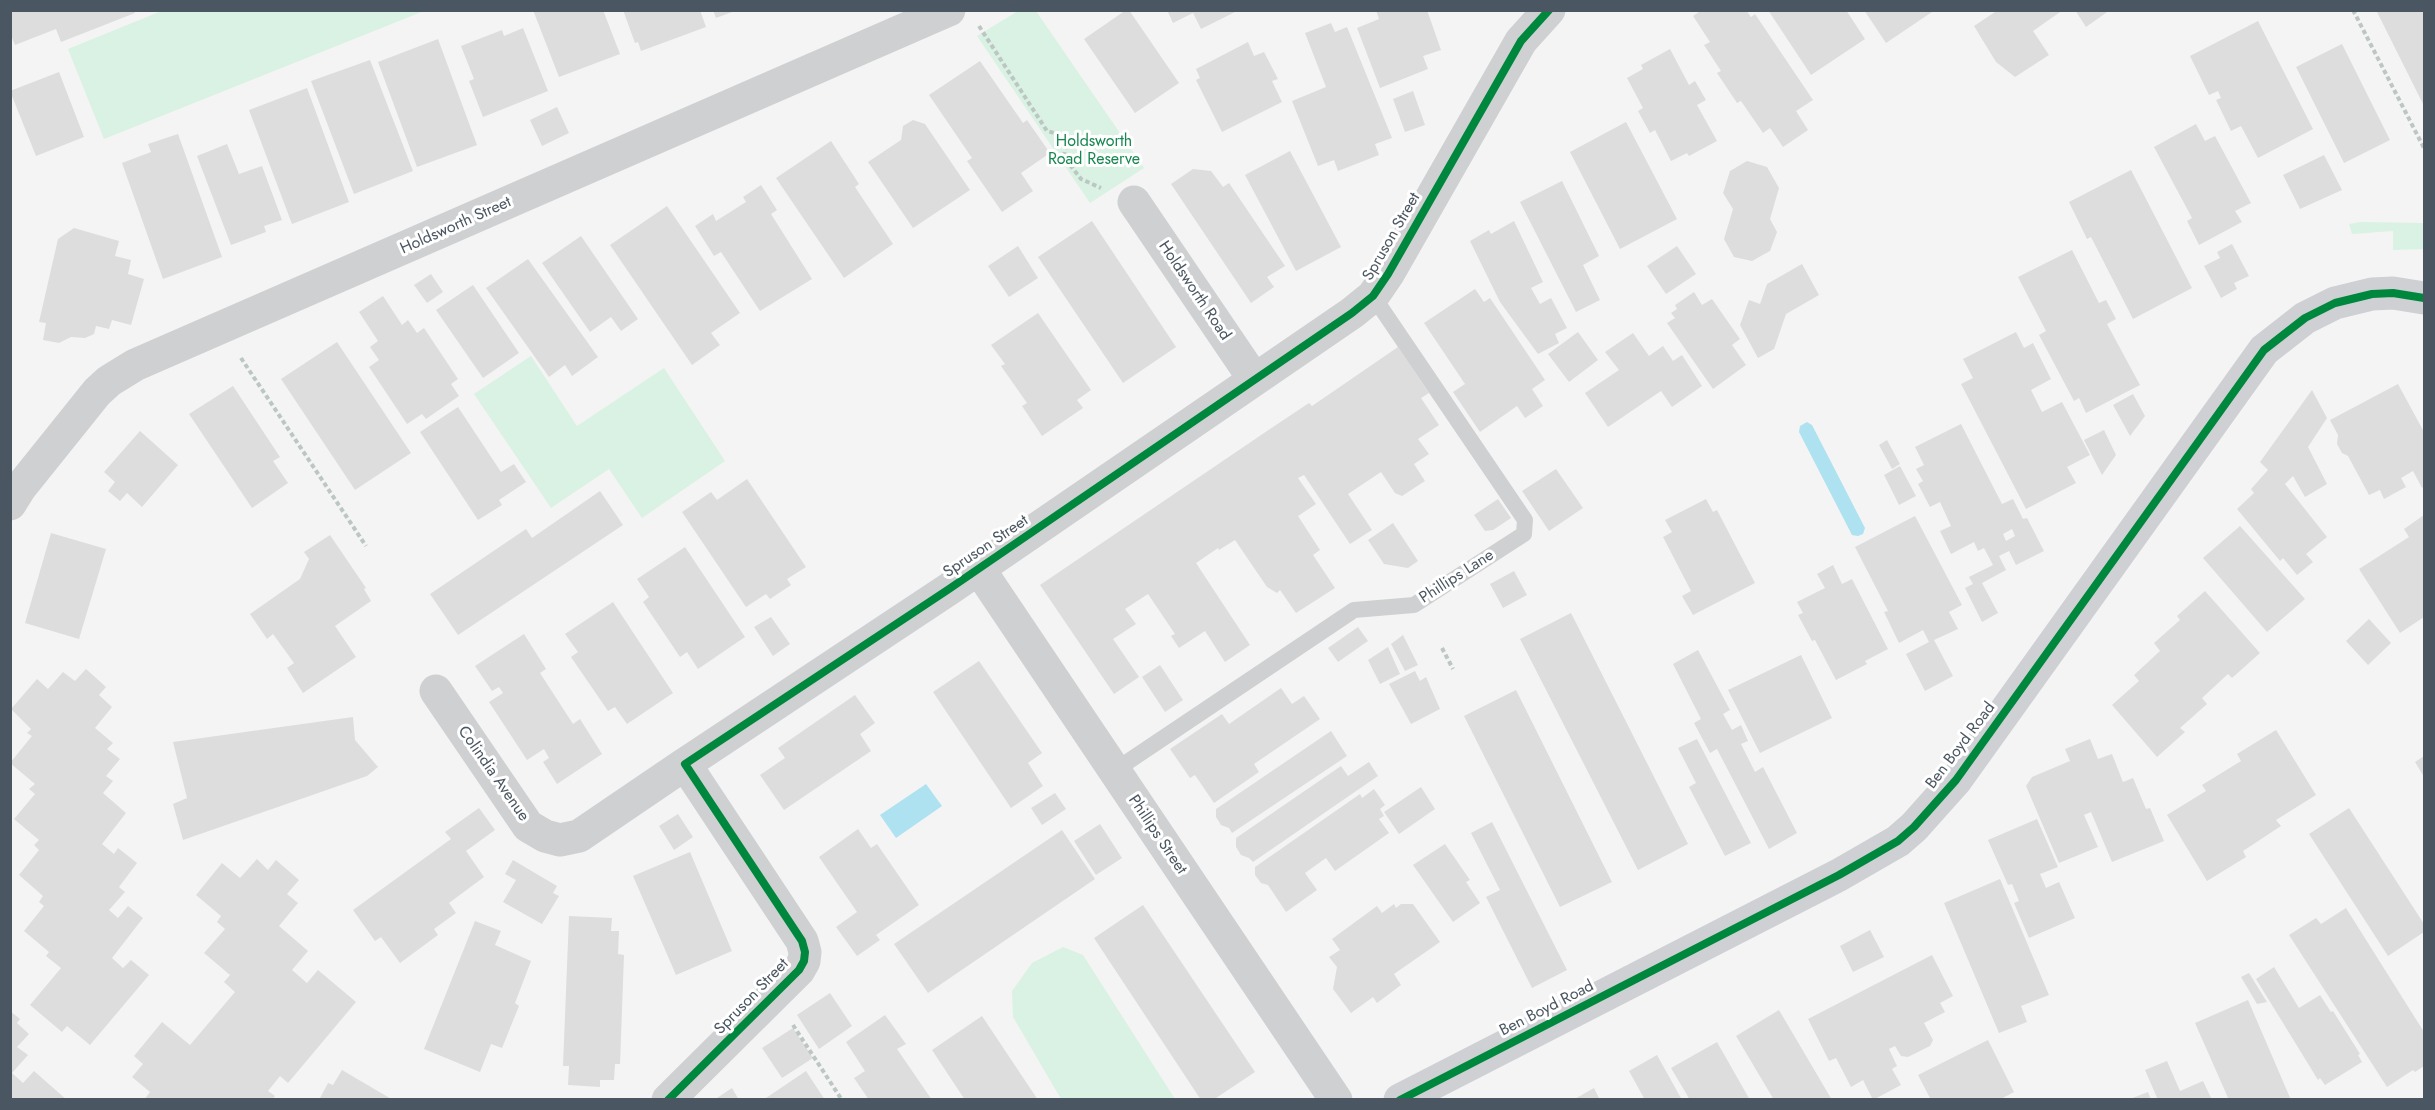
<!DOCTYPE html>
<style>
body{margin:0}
#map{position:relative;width:2435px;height:1110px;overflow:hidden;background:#f4f4f4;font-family:Jost,sans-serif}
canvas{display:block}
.frame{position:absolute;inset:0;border:12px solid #4a5661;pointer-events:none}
</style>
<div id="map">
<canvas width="2435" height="1110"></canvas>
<div class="frame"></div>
</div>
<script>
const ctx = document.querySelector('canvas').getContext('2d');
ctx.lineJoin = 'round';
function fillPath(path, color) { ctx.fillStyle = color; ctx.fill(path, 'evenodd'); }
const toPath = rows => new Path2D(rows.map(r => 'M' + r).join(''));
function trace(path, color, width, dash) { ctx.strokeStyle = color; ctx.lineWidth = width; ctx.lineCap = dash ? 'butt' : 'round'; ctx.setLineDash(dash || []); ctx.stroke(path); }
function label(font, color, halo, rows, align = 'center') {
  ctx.font = font + ' Jost,sans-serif'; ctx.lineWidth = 6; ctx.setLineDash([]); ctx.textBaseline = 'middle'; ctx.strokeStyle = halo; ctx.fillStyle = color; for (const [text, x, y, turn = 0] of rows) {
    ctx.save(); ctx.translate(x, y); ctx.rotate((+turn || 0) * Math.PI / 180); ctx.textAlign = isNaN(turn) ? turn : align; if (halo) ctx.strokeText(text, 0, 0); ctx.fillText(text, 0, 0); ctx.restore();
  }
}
fillPath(toPath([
 [164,10,424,10,424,11,104,139,68,49],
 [1018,11,1036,11,1144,168,1090,203,977,36],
 [2361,222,2424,223,2424,249,2393,250,2393,231,2352,234,2349,224],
 [531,356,577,426,664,368,725,461,642,518,609,469,551,508,474,394],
 [1063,947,1083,955,1175,1099,1061,1099,1013,1017,1012,991,1032,963]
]), '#d9f2e3');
fillPath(toPath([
 [1807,422,1812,425,1865,528,1863,534,1858,536,1852,535,1799,432,1800,426],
 [926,784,942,806,896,838,880,815]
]), '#aee2f0');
fillPath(toPath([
 [10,10,134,10,135,13,61,42,56,29,15,45,10,33],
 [533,10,603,10,620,54,559,77],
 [623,10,700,10,706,27,641,51,638,42,635,43],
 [713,10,734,10,735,11,716,18],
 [1126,10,1129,10,1179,83,1135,113,1084,39],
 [1167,10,1234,10,1235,12,1201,29,1193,13,1173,23],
 [1376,10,1427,10,1441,50,1423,56,1428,69,1380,88,1357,28,1379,19],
 [1702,10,1746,10,1751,17,1755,14,1813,100,1796,111,1808,130,1783,147,1770,128,1763,133,1741,101,1737,103,1717,73,1721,71,1704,45,1710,42,1693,16],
 [1768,10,1846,10,1865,39,1811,75],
 [1864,10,1935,10,1886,43],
 [1998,10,2063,10,2033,31,2049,55,2015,77,1996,62,1974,26],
 [2075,10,2110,10,2086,27],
 [2376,10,2424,10,2424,106],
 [2258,21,2313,129,2258,158,2241,126,2231,131,2216,100,2221,98,2218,91,2209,95,2190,56],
 [1331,23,1335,32,1347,27,1392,138,1375,144,1379,155,1338,171,1334,160,1318,166,1292,101,1326,87,1305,33],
 [523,28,548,91,483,117,469,81,474,79,461,46,502,30,504,36],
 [438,39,477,145,417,167,378,62],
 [1248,42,1254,56,1264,52,1278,79,1272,81,1282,102,1222,132,1196,80,1200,78,1196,69],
 [2342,44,2390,140,2344,163,2296,67],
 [1670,49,1689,85,1695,81,1706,100,1697,105,1717,141,1689,156,1687,153,1671,161,1655,130,1650,133,1638,111,1643,108,1627,78,1643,69,1641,65],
 [370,60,413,171,354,194,311,81],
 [980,61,1023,123,1027,120,1050,153,1021,173,1033,191,1002,212,967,161,972,158,929,95],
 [59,72,84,137,36,156,10,91],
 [307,88,349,202,292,224,249,110],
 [1413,91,1425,125,1405,132,1393,99],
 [557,107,569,133,542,146,530,120],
 [913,120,925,124,970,190,913,228,868,162,901,140,903,126],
 [1626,122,1677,219,1620,249,1570,152],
 [2196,124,2205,141,2215,136,2251,203,2235,211,2242,222,2199,245,2187,221,2192,218,2154,147],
 [178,134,222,257,163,279,122,163,151,152,148,144],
 [831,141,859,184,855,187,893,244,844,278,776,178],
 [227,144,239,174,262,166,282,220,264,226,266,232,231,245,197,156],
 [1290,151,1341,247,1296,271,1245,175],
 [2324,155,2342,190,2300,209,2283,175],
 [1747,161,1767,167,1779,188,1770,219,1777,232,1770,251,1752,261,1734,257,1724,239,1733,209,1723,193,1730,171],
 [1193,169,1211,171,1223,187,1229,183,1285,266,1267,277,1274,287,1251,303,1171,184],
 [2131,170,2192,288,2133,319,2091,237,2087,239,2069,202],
 [1562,181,1599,256,1583,265,1600,300,1576,312,1520,202],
 [761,185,777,210,771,214,812,279,760,311,721,252,714,256,695,226,713,214,716,221,746,202,743,197],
 [667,206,740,313,711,333,720,345,692,365,610,245],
 [1092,221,1176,347,1123,383,1038,257],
 [1514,221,1543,282,1531,288,1540,304,1551,298,1567,328,1555,334,1559,343,1538,354,1500,302,1470,241,1489,230,1491,234],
 [74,228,119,241,115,256,131,260,128,274,144,279,131,325,112,320,109,329,96,326,94,334,85,338,71,337,59,343,43,340,46,323,39,322,58,239],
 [581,236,638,319,621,331,611,317,590,332,542,263],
 [2232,244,2249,276,2234,283,2237,289,2221,298,2204,266,2220,258,2217,252],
 [1018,246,1038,278,1009,297,988,266],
 [1677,246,1696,274,1666,294,1647,266],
 [2072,250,2099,303,2106,300,2116,319,2107,324,2140,385,2086,413,2079,398,2074,401,2039,335,2046,331,2018,277],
 [528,259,598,357,572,376,565,365,549,377,486,288],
 [1802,264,1819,295,1786,314,1774,349,1758,358,1740,325,1749,300,1760,304,1767,284],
 [431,274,443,292,427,303,414,285],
 [473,285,519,353,483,378,436,310],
 [1475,289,1484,302,1490,298,1545,380,1532,389,1543,406,1525,418,1517,406,1480,432,1453,392,1465,384,1424,323],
 [1694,292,1702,305,1712,299,1740,339,1732,345,1746,365,1713,389,1667,323,1675,318,1671,313,1677,309,1675,305],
 [383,296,402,325,408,320,417,333,424,328,458,379,451,384,459,396,426,419,422,414,407,424,369,367,379,360,370,347,378,341,359,312],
 [1038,313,1091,390,1077,400,1083,408,1042,436,1022,406,1027,403,1001,366,1005,364,991,345],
 [1578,332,1598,360,1569,382,1548,354],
 [2016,332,2024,348,2033,343,2051,379,2031,390,2042,412,2062,402,2090,455,2067,467,2076,483,2026,509,1961,384,1973,378,1963,359],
 [1633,333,1649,356,1663,346,1673,361,1682,355,1702,386,1672,407,1661,391,1608,427,1585,393,1619,370,1605,352],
 [337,342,411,453,355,490,281,379],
 [1398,347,1429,393,1421,398,1439,425,1418,439,1429,454,1414,464,1425,481,1402,496,1395,493,1381,472,1348,494,1372,530,1350,544,1304,475,1298,478,1316,504,1298,516,1320,550,1313,555,1335,588,1296,613,1280,590,1277,593,1267,587,1235,540,1219,550,1218,548,1196,563,1250,645,1225,662,1205,631,1179,648,1171,636,1175,634,1148,594,1125,609,1136,624,1113,639,1139,677,1114,694,1040,585,1267,431,1309,403,1312,406],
 [2398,384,2424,432,2424,486,2422,488,2413,471,2401,478,2406,487,2384,499,2380,490,2369,495,2348,456,2342,453,2337,444,2338,435,2330,420],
 [233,386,280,457,273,461,288,483,252,508,189,414],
 [2312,390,2327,418,2308,447,2327,484,2305,497,2293,476,2285,484,2327,537,2306,554,2313,562,2297,575,2283,558,2280,561,2237,509,2254,493,2251,489,2268,470,2260,462],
 [2133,394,2145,416,2130,436,2113,405],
 [458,407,501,472,514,464,526,482,499,500,502,505,478,520,420,432],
 [1961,424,2002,504,2013,499,2023,519,2027,518,2044,551,2016,565,2009,551,1999,556,2006,570,1982,583,1998,613,1982,622,1965,588,1973,584,1969,577,1993,565,1984,548,1978,551,1974,542,1951,554,1940,531,1951,526,1940,502,1930,507,1918,484,1923,481,1916,469,1924,465,1915,447],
 [2012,529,2015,536,2006,541,2003,534],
 [2104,430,2116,455,2102,475,2084,440],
 [140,431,178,465,142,507,127,493,120,501,108,491,115,482,104,472],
 [1887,440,1900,464,1892,469,1879,445],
 [1900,466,1916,496,1899,505,1884,475],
 [1556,469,1583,508,1549,531,1522,491],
 [747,479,806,567,787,579,791,585,770,599,766,594,746,607,682,512,711,492,717,500],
 [600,491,623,525,458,635,430,594,526,529,532,538],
 [1498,499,1511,518,1493,530,1485,531,1474,515],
 [1706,499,1713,512,1717,510,1755,583,1693,615,1682,596,1691,591,1663,537,1672,532,1665,520],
 [2424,515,2424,617,2400,633,2359,569,2409,537,2404,529],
 [1915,516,1962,605,1949,612,1958,629,1934,640,1953,676,1925,691,1906,654,1929,642,1923,630,1899,643,1884,612,1888,611,1855,547],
 [1393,523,1418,561,1408,568,1384,564,1368,540],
 [2240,526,2305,599,2267,632,2203,558],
 [51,533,106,549,79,639,25,623],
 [330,535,366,588,364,589,371,601,335,626,356,657,303,693,287,668,294,663,273,634,267,639,250,614,300,579,309,559,304,552],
 [685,547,745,637,698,669,687,652,680,657,643,602,649,597,637,579],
 [1833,565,1842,584,1852,579,1888,649,1865,661,1867,664,1836,680,1815,640,1812,641,1798,615,1803,613,1797,602,1825,588,1817,574],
 [1514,571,1527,595,1503,608,1490,584],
 [2205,591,2260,653,2232,678,2228,674,2202,698,2207,704,2180,728,2185,732,2157,757,2112,705,2139,681,2134,675,2160,651,2154,643,2180,620,2177,616],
 [613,602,673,693,627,724,615,707,608,711,571,657,578,652,565,634],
 [1571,613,1688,844,1638,870,1520,639],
 [771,617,790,644,773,656,754,627],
 [2369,619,2391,643,2368,665,2346,641],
 [1358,627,1368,641,1338,662,1328,648],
 [524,634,546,669,540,673,573,724,580,719,602,754,557,784,543,762,549,758,544,749,527,760,489,702,503,693,499,687,492,691,475,666],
 [1403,635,1418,665,1405,671,1391,644],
 [1388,647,1400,674,1380,684,1368,660],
 [1698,650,1730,710,1723,714,1732,730,1741,725,1748,741,1741,744,1755,772,1763,767,1797,833,1769,849,1717,749,1710,753,1694,723,1701,719,1673,664],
 [1801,655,1832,718,1760,753,1728,690],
 [979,661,1042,753,1028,763,1043,786,1011,808,933,692],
 [1160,665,1183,700,1165,712,1142,677],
 [86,669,106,687,99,695,112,707,95,728,113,743,107,749,120,759,106,776,113,781,103,793,126,813,102,844,114,854,118,848,137,863,119,887,125,892,109,910,118,918,128,906,143,918,112,958,123,968,131,960,149,975,90,1045,67,1026,62,1032,30,1005,61,968,46,956,49,952,24,931,44,906,39,902,43,896,19,875,39,850,34,845,39,840,14,819,35,794,29,789,35,784,10,763,32,736,27,733,31,729,11,709,37,679,48,689,63,672,75,681],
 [1415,671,1420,681,1426,677,1440,709,1411,724,1389,684],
 [1281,688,1292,704,1304,696,1320,719,1254,764,1259,772,1214,803,1195,775,1190,778,1170,749,1222,714,1229,724],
 [1516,690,1612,882,1560,907,1464,716],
 [855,695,875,723,860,734,871,751,784,810,760,775,785,758,778,748],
 [353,717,355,740,378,767,367,776,183,840,173,804,187,798,173,742],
 [2276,730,2316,795,2276,820,2281,826,2243,851,2246,857,2207,881,2167,815,2206,791,2202,785,2241,761,2237,754],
 [1331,731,1347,756,1232,833,1229,828,1221,825,1216,817,1216,809],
 [1697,739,1751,843,1725,856,1689,787,1696,783,1678,748],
 [2090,739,2098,759,2112,754,2123,782,2133,778,2146,809,2150,808,2164,841,2112,862,2091,812,2084,815,2098,847,2059,863,2026,786,2032,777,2070,761,2065,749],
 [2424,756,2424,777,2415,762],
 [1369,762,1378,776,1253,862,1249,858,1241,855,1236,847,1236,838,1341,766,1348,776],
 [1421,787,1435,809,1399,834,1384,812],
 [1374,789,1385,805,1380,809,1384,816,1379,819,1389,833,1335,871,1326,858,1305,873,1317,890,1286,912,1268,885,1261,883,1255,875,1255,867,1360,794,1362,798],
 [1055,793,1066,809,1042,825,1031,808],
 [479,808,495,830,466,851,484,877,449,903,456,913,434,929,438,935,400,963,381,937,375,941,353,910,451,839,445,832],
 [2349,808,2424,924,2424,932,2388,956,2309,834],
 [678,814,693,837,674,850,659,826],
 [2037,819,2058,867,2040,874,2046,888,2059,882,2075,918,2029,938,2014,903,2019,901,2012,884,2008,885,1988,840],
 [1492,822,1567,970,1532,988,1486,897,1500,890,1471,833],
 [1100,824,1122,858,1096,875,1074,841],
 [858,829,871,848,877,844,919,905,876,935,880,940,857,956,836,927,857,912,819,857],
 [1062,830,1095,879,928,993,894,944],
 [1445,844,1470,880,1466,882,1480,903,1453,922,1413,865],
 [690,852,732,951,676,975,633,876],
 [257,859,268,870,276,860,299,880,287,894,298,903,279,926,308,951,292,970,307,983,318,970,356,1002,288,1083,280,1076,268,1091,275,1096,272,1100,144,1100,150,1092,132,1077,143,1064,134,1056,162,1022,190,1045,235,992,224,982,230,975,204,953,225,929,217,922,221,916,196,895,222,863,240,878],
 [513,860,557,886,553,893,559,896,542,924,503,902,516,880,505,874],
 [2000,879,2049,995,2021,1006,2027,1022,1999,1033,1944,903],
 [1394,904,1396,908,1401,904,1413,904,1440,942,1394,974,1401,985,1377,1003,1373,997,1351,1013,1333,989,1337,967,1329,957,1340,950,1332,939,1377,906,1382,913],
 [1143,905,1255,1072,1213,1100,1201,1100,1094,938],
 [2346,908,2424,1032,2424,1066,2415,1072,2413,1070,2387,1087,2289,935,2316,918,2321,924],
 [569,916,612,918,611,931,619,931,618,954,624,955,620,1064,615,1064,614,1080,600,1080,600,1087,568,1085,569,1066,563,1066],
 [475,921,501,931,495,945,531,961,515,1003,519,1006,502,1048,491,1044,480,1072,424,1049],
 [1870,930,1884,957,1853,972,1840,946],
 [1932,955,1953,996,1940,1003,1945,1012,1924,1023,1933,1040,1930,1046,1908,1057,1901,1056,1895,1046,1889,1049,1897,1066,1892,1069,1901,1085,1873,1100,1863,1080,1851,1087,1836,1058,1829,1061,1808,1019],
 [2274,967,2299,1008,2320,995,2331,1012,2333,1011,2360,1054,2358,1055,2362,1062,2325,1085,2320,1078,2318,1080,2256,979],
 [2249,973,2267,1002,2257,1004,2241,977],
 [830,993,852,1026,819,1049,797,1015],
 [2248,1000,2291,1100,2229,1100,2195,1023],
 [1779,1010,1832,1100,1774,1100,1736,1036],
 [10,1011,20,1019,17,1023,29,1034,17,1047,28,1055,12,1073,23,1083,34,1071,67,1100,10,1100],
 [885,1015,906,1044,897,1049,932,1100,869,1100,854,1078,865,1071,846,1042],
 [982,1016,1038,1100,965,1100,932,1050],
 [793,1028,813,1058,782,1078,762,1048],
 [1988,1040,2014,1092,1999,1100,1931,1100,1918,1075],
 [1717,1042,1750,1100,1690,1100,1671,1068],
 [1657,1055,1682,1100,1645,1100,1629,1071],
 [2167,1061,2180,1091,2203,1081,2212,1100,2158,1100,2145,1070],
 [342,1070,393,1100,319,1100,328,1083,333,1085],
 [806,1071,825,1100,763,1100],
 [732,1088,739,1100,714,1100],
 [1594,1088,1600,1100,1573,1100],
 [2148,1092,2151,1100,2130,1100,2130,1099]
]), '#ddddde');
trace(toPath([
 [2353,10,2424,148],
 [979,26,1047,131,1058,134,1066,144,1064,157,1081,179,1101,188],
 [241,358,366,546],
 [1442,648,1453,669],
 [793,1025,842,1100]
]), '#bcc7c4', 4, [4.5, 3]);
trace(toPath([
 [1114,771,1354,610,1414,605,1524,534,1525,520,1373,296]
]), '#ced0d2', 16);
trace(toPath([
 [1134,202,1254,379],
 [10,504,20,488,97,392,109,381,135,365,949,10],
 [979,569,1336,1100],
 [436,691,528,826,545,836,560,840,579,836,685,764],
 [668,1100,799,970,804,961,805,952,802,941,685,764,949,589,1352,313,1373,296,1388,274,1521,41,1549,10]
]), '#ced0d2', 33);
trace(toPath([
 [1400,1100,1839,875,1898,841,1914,827,1956,780,2264,350,2305,318,2335,303,2372,294,2393,293,2424,298]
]), '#ced0d4', 33);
trace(toPath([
 [668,1100,799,970,804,961,805,952,802,941,685,764,949,589,1352,313,1373,296,1388,274,1521,41,1549,10],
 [1400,1100,1839,875,1898,841,1914,827,1956,780,2264,350,2305,318,2335,303,2372,294,2393,293,2424,298]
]), '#00873e', 8);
label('16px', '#17864f', '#fff', [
 ["Holdsworth",1094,142],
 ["Road Reserve",1094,160]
]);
label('16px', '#4a5661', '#fff', [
 ["Holdsworth Street",456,226,-24],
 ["Spruson Street",1392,237,-60],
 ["Holdsworth Road",1194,291,56],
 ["Spruson Street",986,547,-34],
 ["Phillips Lane",1457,577,-33],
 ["Ben Boyd Road",1961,746,-53],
 ["Colindia Avenue",493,774,55],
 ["Phillips Street",1157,835,56],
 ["Spruson Street",752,997,-46],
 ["Ben Boyd Road",1547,1009,-27]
]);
</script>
